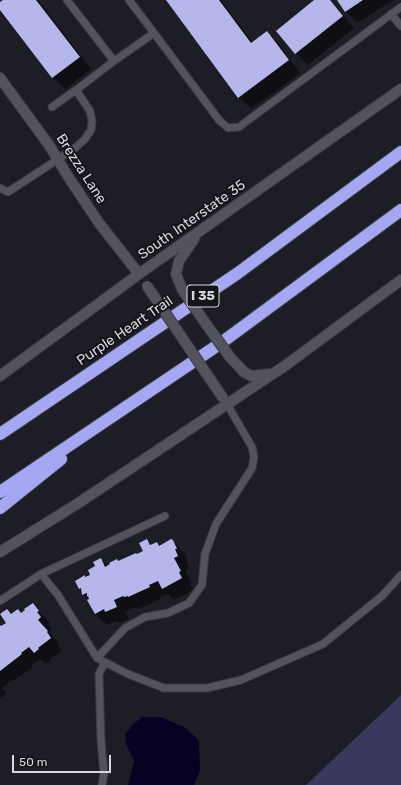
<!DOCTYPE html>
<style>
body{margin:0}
#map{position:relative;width:401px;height:785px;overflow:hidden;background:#1d1d25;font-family:Rubik,sans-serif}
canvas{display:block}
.scale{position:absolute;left:12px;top:755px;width:99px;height:18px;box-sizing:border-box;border:2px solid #d7d7dd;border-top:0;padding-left:5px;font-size:12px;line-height:14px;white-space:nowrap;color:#d7d7dd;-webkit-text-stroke:3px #14141b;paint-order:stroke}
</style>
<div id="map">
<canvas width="401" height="785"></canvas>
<div class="scale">50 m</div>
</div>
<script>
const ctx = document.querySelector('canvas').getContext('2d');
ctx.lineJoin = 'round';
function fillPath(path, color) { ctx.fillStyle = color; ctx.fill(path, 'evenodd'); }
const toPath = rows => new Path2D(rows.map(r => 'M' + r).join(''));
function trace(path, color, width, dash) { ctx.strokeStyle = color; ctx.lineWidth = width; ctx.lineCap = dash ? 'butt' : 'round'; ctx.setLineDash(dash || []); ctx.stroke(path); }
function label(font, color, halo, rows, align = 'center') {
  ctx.font = font + ' Rubik,sans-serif'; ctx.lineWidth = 4; ctx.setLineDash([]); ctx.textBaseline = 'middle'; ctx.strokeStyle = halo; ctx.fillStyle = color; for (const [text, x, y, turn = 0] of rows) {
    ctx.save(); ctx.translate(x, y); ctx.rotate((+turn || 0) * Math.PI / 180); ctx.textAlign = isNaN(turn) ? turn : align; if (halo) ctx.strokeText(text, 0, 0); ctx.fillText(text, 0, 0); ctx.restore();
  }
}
fillPath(toPath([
 [401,695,401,785,306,785]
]), '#39395e');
fillPath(toPath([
 [142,717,161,717,186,728,199,741,200,771,194,785,128,785,134,761,126,744,125,735,133,724]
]), '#070224');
fillPath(toPath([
 [4,0,38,0,91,69,65,89,53,78,0,9,0,3],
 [167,0,221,0,253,43,267,32,279,44,300,73,251,109,239,97],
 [316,0,330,0,354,28,308,65,296,53,278,31],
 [338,0,393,0,358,23,346,12],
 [147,540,152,545,157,543,160,547,172,541,184,553,188,561,186,561,189,568,185,570,192,583,190,584,193,590,174,600,168,594,160,597,161,599,141,608,140,607,137,609,135,607,125,612,129,619,118,623,116,621,107,625,95,614,89,600,83,595,80,588,84,576,86,578,91,575,101,559,108,566,144,552],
 [33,605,50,623,48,624,52,630,49,632,59,644,58,645,62,651,49,660,50,661,46,664,40,659,32,665,33,667,13,681,12,680,2,688,7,694,0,698,0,626,1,627,7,623,7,610,12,614,22,614]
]), '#0007');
fillPath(toPath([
 [3,0,36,0,80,57,52,78,0,10,0,2],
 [166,0,219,0,251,43,267,31,289,60,238,98],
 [314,0,330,0,343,16,295,54,276,31],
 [337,0,363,0,345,12],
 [147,539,150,545,157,542,159,546,171,539,173,540,177,549,175,549,178,556,174,558,181,571,179,572,182,578,162,589,158,581,149,585,150,587,128,597,128,596,124,597,123,596,114,600,117,607,105,612,104,609,95,614,87,600,89,599,88,596,87,597,87,593,82,595,81,588,79,589,75,581,85,575,85,577,90,575,88,570,95,566,93,562,101,558,105,567,110,564,109,563,117,559,118,561,136,553,137,554,143,551,139,543],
 [33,603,39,611,37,612,41,617,38,620,48,631,47,632,51,638,38,648,39,649,34,653,29,647,21,653,22,654,0,671,0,625,1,626,6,623,0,614,7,609,11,614,18,609,21,613,25,610,24,609]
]), '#b5b7ea');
const lane = toPath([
 [67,0,114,61,154,33,219,120,228,128,239,127,401,7],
 [129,0,154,33],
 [391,14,401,26],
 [52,107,76,90],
 [0,188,8,192,75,148,85,139,91,130,92,121,90,111,76,90,114,61],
 [41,574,58,595,97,658,128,674,164,688,207,688,241,680,323,644,382,596,401,575],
 [0,601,41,574,165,516],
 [97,658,125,628,145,617,168,613,189,603,202,585,205,554,216,524,247,476,252,468,254,457,252,447,227,404],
 [102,785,104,774,101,740,99,674,105,662]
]);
const street = toPath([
 [0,78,49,145,69,178,99,223,139,274]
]);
const secondary = toPath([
 [176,274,179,261,194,239],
 [244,372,251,376,269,374],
 [0,376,139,274,401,89],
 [0,552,77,504,286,365,401,280]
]);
const highway = toPath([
 [0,434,238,273,401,152],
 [0,492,221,343,401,210],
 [0,508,61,459]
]);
trace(lane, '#393940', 9);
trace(street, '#393940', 12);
trace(secondary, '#393940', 12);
trace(highway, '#393940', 14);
trace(lane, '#52535c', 7);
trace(street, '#52535c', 10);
trace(secondary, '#52535c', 10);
trace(highway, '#a5a7f2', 12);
const secondaryBridge = toPath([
 [176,274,182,289,206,324,230,357,244,372],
 [147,286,223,398]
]);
trace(secondaryBridge, '#393940', 12, []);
trace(secondaryBridge, '#52535c', 10);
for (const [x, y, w] of [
 [203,296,32]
]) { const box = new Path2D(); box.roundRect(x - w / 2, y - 11, w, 22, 3); ctx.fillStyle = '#14141b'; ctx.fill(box); trace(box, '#d7d7dd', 1); }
label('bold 13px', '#d7d7dd', null, [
 ["I 35",203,296]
]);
label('14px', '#d7d7dd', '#14141b', [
 ["Brezza Lane",81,169,57],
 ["South Interstate 35",192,220,-35],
 ["Purple Heart Trail",125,331,-34]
]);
</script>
